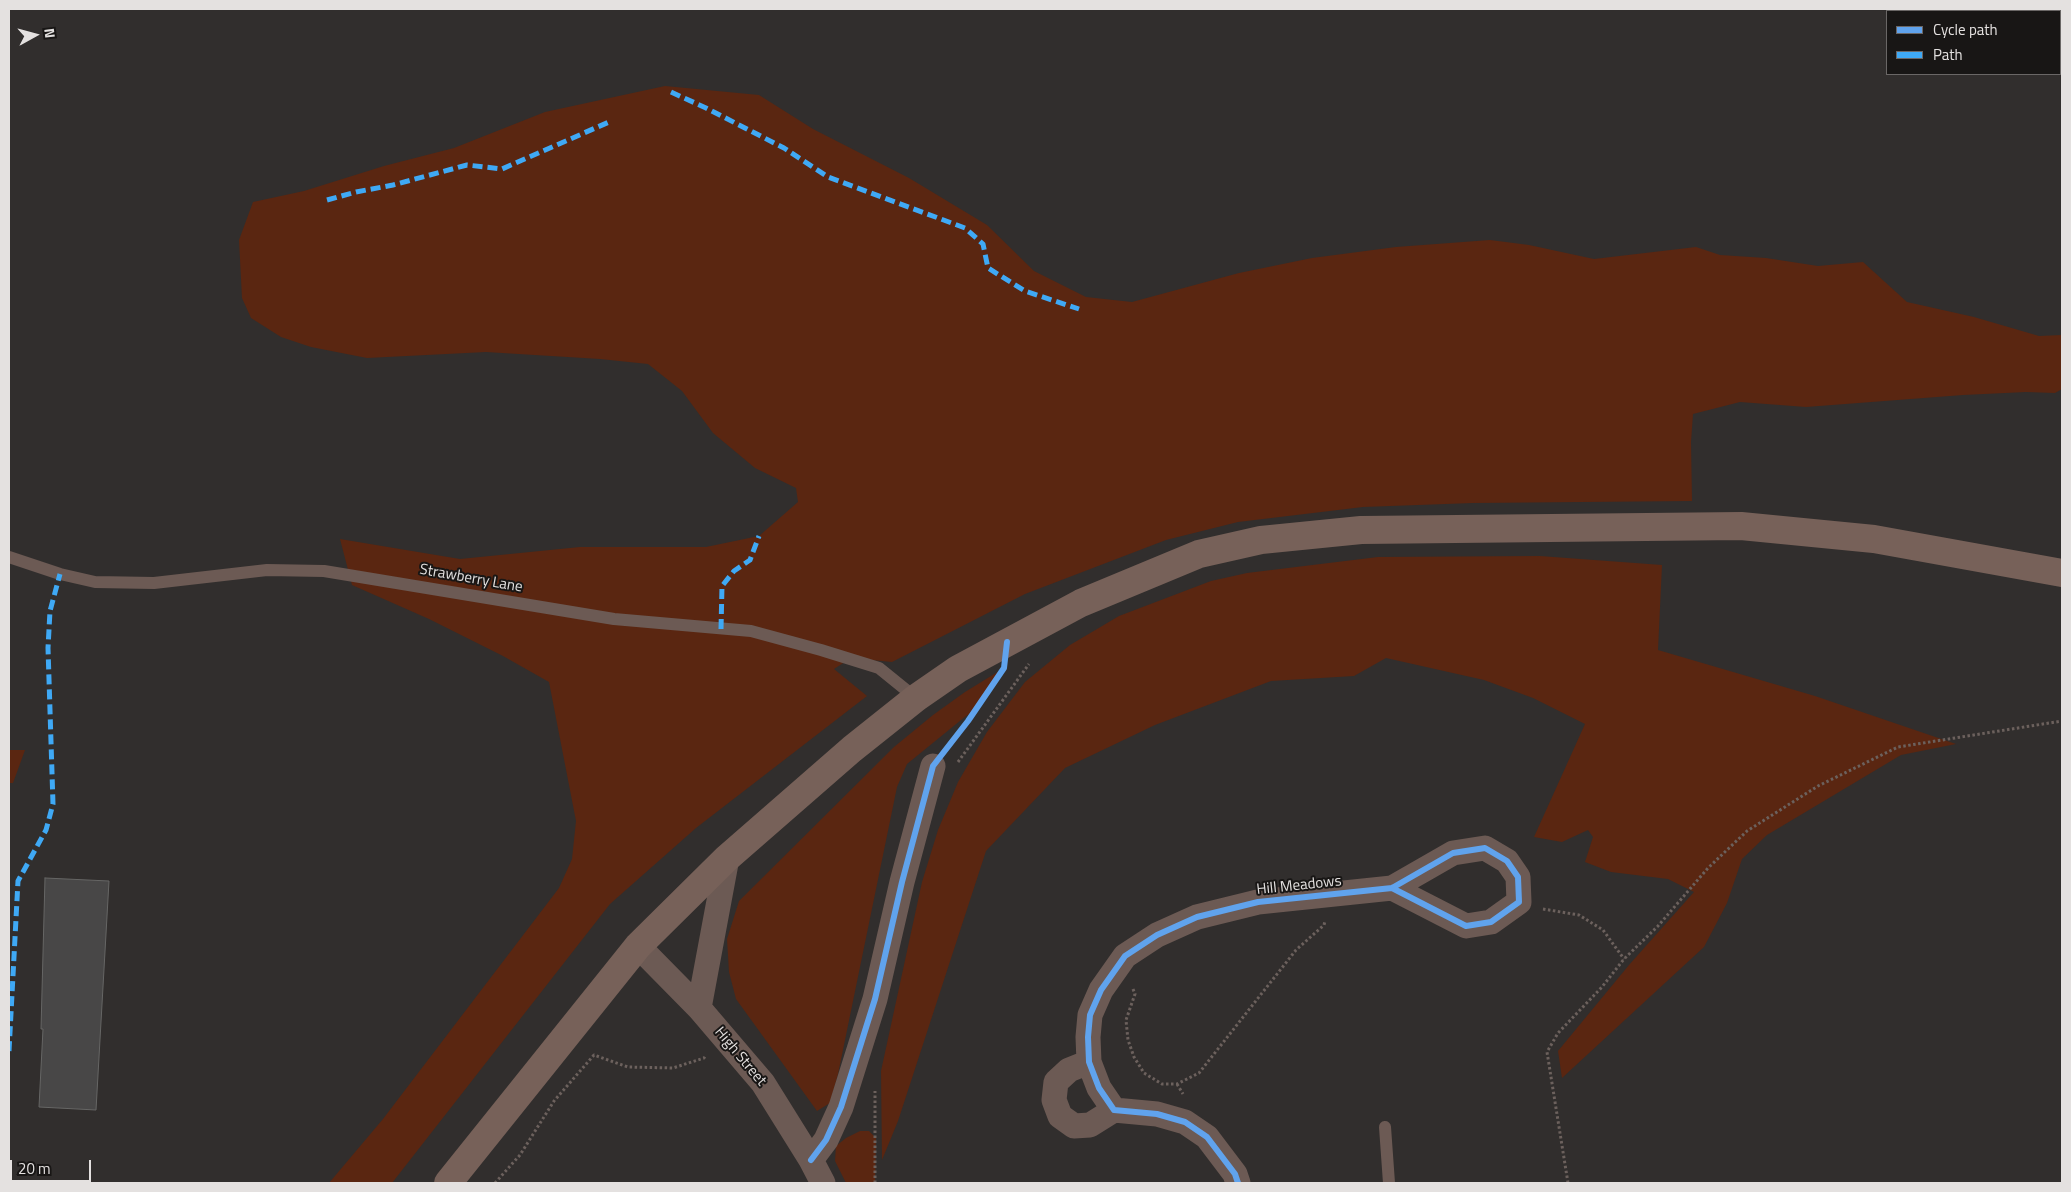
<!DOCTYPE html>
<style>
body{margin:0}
#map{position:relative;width:2071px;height:1192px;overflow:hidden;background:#312e2d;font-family:"Titillium Web",sans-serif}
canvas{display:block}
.frame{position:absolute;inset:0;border:10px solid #e4e1e0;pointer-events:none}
.legend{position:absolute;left:1886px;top:10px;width:175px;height:65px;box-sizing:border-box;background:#181615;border:1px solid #6a6766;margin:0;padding:6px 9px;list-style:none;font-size:15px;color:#e4e1e0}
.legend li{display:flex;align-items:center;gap:10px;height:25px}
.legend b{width:25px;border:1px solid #6a6766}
.north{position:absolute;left:10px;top:10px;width:50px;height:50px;-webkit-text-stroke:4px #181615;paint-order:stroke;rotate:83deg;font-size:14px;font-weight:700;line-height:20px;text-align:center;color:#e4e1e0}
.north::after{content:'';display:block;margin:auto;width:18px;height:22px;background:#e4e1e0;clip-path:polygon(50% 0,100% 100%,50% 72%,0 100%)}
.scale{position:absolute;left:10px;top:1160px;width:81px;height:22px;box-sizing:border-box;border:2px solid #e4e1e0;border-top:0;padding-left:6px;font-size:15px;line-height:18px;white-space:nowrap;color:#e4e1e0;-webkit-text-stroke:4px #181615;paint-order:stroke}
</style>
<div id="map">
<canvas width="2071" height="1192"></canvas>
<div class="frame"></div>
<ul class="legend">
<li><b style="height:6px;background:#60a3ed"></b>Cycle path</li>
<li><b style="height:6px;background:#3fa9f5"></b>Path</li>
</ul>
<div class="north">N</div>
<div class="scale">20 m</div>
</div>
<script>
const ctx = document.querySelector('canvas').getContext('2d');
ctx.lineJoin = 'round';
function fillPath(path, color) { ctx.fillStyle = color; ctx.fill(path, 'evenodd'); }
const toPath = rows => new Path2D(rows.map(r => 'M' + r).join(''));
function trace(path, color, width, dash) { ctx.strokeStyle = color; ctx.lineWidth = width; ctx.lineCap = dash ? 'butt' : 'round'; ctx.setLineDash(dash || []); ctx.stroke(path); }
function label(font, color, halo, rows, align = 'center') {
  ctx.font = font + ' "Titillium Web",sans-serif'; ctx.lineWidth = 4; ctx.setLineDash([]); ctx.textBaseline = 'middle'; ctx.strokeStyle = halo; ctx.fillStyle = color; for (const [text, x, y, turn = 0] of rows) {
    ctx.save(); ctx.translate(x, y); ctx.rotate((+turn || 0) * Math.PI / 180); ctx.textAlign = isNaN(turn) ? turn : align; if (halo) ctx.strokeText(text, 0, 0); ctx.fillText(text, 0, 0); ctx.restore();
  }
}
fillPath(toPath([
 [665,86,759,95,813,129,909,178,987,225,1034,271,1086,297,1132,302,1239,273,1312,258,1396,247,1490,240,1529,245,1594,259,1696,247,1720,255,1766,258,1818,266,1863,262,1907,302,1974,317,2039,336,2062,335,2062,389,2055,393,2026,392,1963,395,1806,407,1740,402,1693,414,1691,442,1692,501,1473,503,1363,507,1238,522,1166,540,1025,594,892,662,851,658,834,669,867,696,696,828,610,904,392,1183,329,1183,383,1119,559,888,572,859,576,821,549,682,503,656,429,619,352,585,340,539,460,559,580,547,706,547,759,536,798,502,796,488,755,468,713,433,682,391,648,364,600,359,486,352,367,358,311,347,281,337,251,318,242,298,239,240,253,202,304,191,384,166,454,148,545,112],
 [1540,556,1662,565,1658,650,1815,696,1956,744,1901,755,1767,835,1742,859,1727,903,1704,947,1562,1078,1558,1051,1629,965,1694,892,1668,879,1611,872,1585,862,1593,837,1588,830,1562,842,1534,837,1585,724,1533,698,1484,680,1386,658,1354,676,1271,681,1155,725,1065,768,986,851,898,1121,882,1160,881,1071,922,882,938,830,958,782,987,732,1025,682,1070,645,1119,616,1211,581,1247,573,1378,557],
 [1004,668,975,711,966,716,907,764,897,787,838,1074,830,1103,817,1111,736,999,729,972,727,939,739,901,894,747,933,715,965,692],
 [9,750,25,750,13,783,9,783],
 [860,1131,869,1131,876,1138,875,1183,846,1183,835,1161,836,1146,846,1138]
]), '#5a2611');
const building = toPath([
 [45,878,109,881,96,1110,39,1107,43,1029,41,1029,45,878]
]);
fillPath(building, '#484747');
trace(building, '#666665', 1);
trace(toPath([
 [958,762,1029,664],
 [1543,909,1579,915,1603,930,1624,959],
 [1133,989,1135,994,1126,1020,1128,1040,1134,1057,1144,1073,1162,1084,1177,1084,1199,1073,1296,950,1324,925,1325,921],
 [1177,1084,1183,1094],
 [495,1183,520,1155,554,1101,594,1055,628,1067,673,1068,704,1058,706,1055],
 [875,1183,875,1091],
 [1568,1183,1547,1052,1558,1033,1602,987,1624,959,1658,926,1708,868,1747,831,1818,786,1898,747,2062,721]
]), '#6c615d', 3, [2.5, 2.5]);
trace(toPath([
 [9,557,60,574,95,582,154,583,267,570,324,571,614,619,751,631,821,650,879,668,916,698],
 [1385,1127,1389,1183]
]), '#6c5a54', 12);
trace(toPath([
 [638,946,699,1008,763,1083,811,1160,823,1183],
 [699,1008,727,858],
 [1089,1062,1069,1070,1056,1082,1054,1100,1060,1116,1074,1126,1090,1125,1114,1110],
 [811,1160,826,1140,841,1107,875,999,902,882,933,766],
 [1238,1183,1235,1174,1207,1137,1185,1122,1157,1114,1114,1110,1099,1088,1089,1062,1088,1037,1090,1015,1101,990,1125,956,1157,935,1197,917,1258,902,1392,888,1453,853,1485,848,1507,861,1518,877,1519,902,1491,922,1466,926,1392,888]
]), '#6c5a54', 25);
trace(toPath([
 [448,1183,638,946,727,858,852,749,916,698,958,669,1081,603,1199,554,1261,540,1361,530,1741,526,1874,539,2062,573]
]), '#776159', 28);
trace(toPath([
 [671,92,706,108,784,148,828,177,965,228,983,244,988,268,1025,291,1079,309],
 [327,200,356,192,393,185,467,165,502,169,609,122],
 [721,629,722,586,734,571,750,560,759,536],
 [9,1051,18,881,46,830,53,804,48,648,50,611,60,574]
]), '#3fa9f5', 5, [10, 5]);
trace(toPath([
 [811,1160,826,1140,841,1107,875,999,902,882,933,766,968,721,1004,668,1007,642],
 [1238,1183,1235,1174,1207,1137,1185,1122,1157,1114,1114,1110,1099,1088,1089,1062,1088,1037,1090,1015,1101,990,1125,956,1157,935,1197,917,1258,902,1392,888,1453,853,1485,848,1507,861,1518,877,1519,902,1491,922,1466,926,1392,888]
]), '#60a3ed', 6);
label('15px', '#e4e1e0', '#181615', [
 ["Strawberry Lane",471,579,10],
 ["Hill Meadows",1299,886,-6],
 ["High Street",740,1057,50]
]);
</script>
